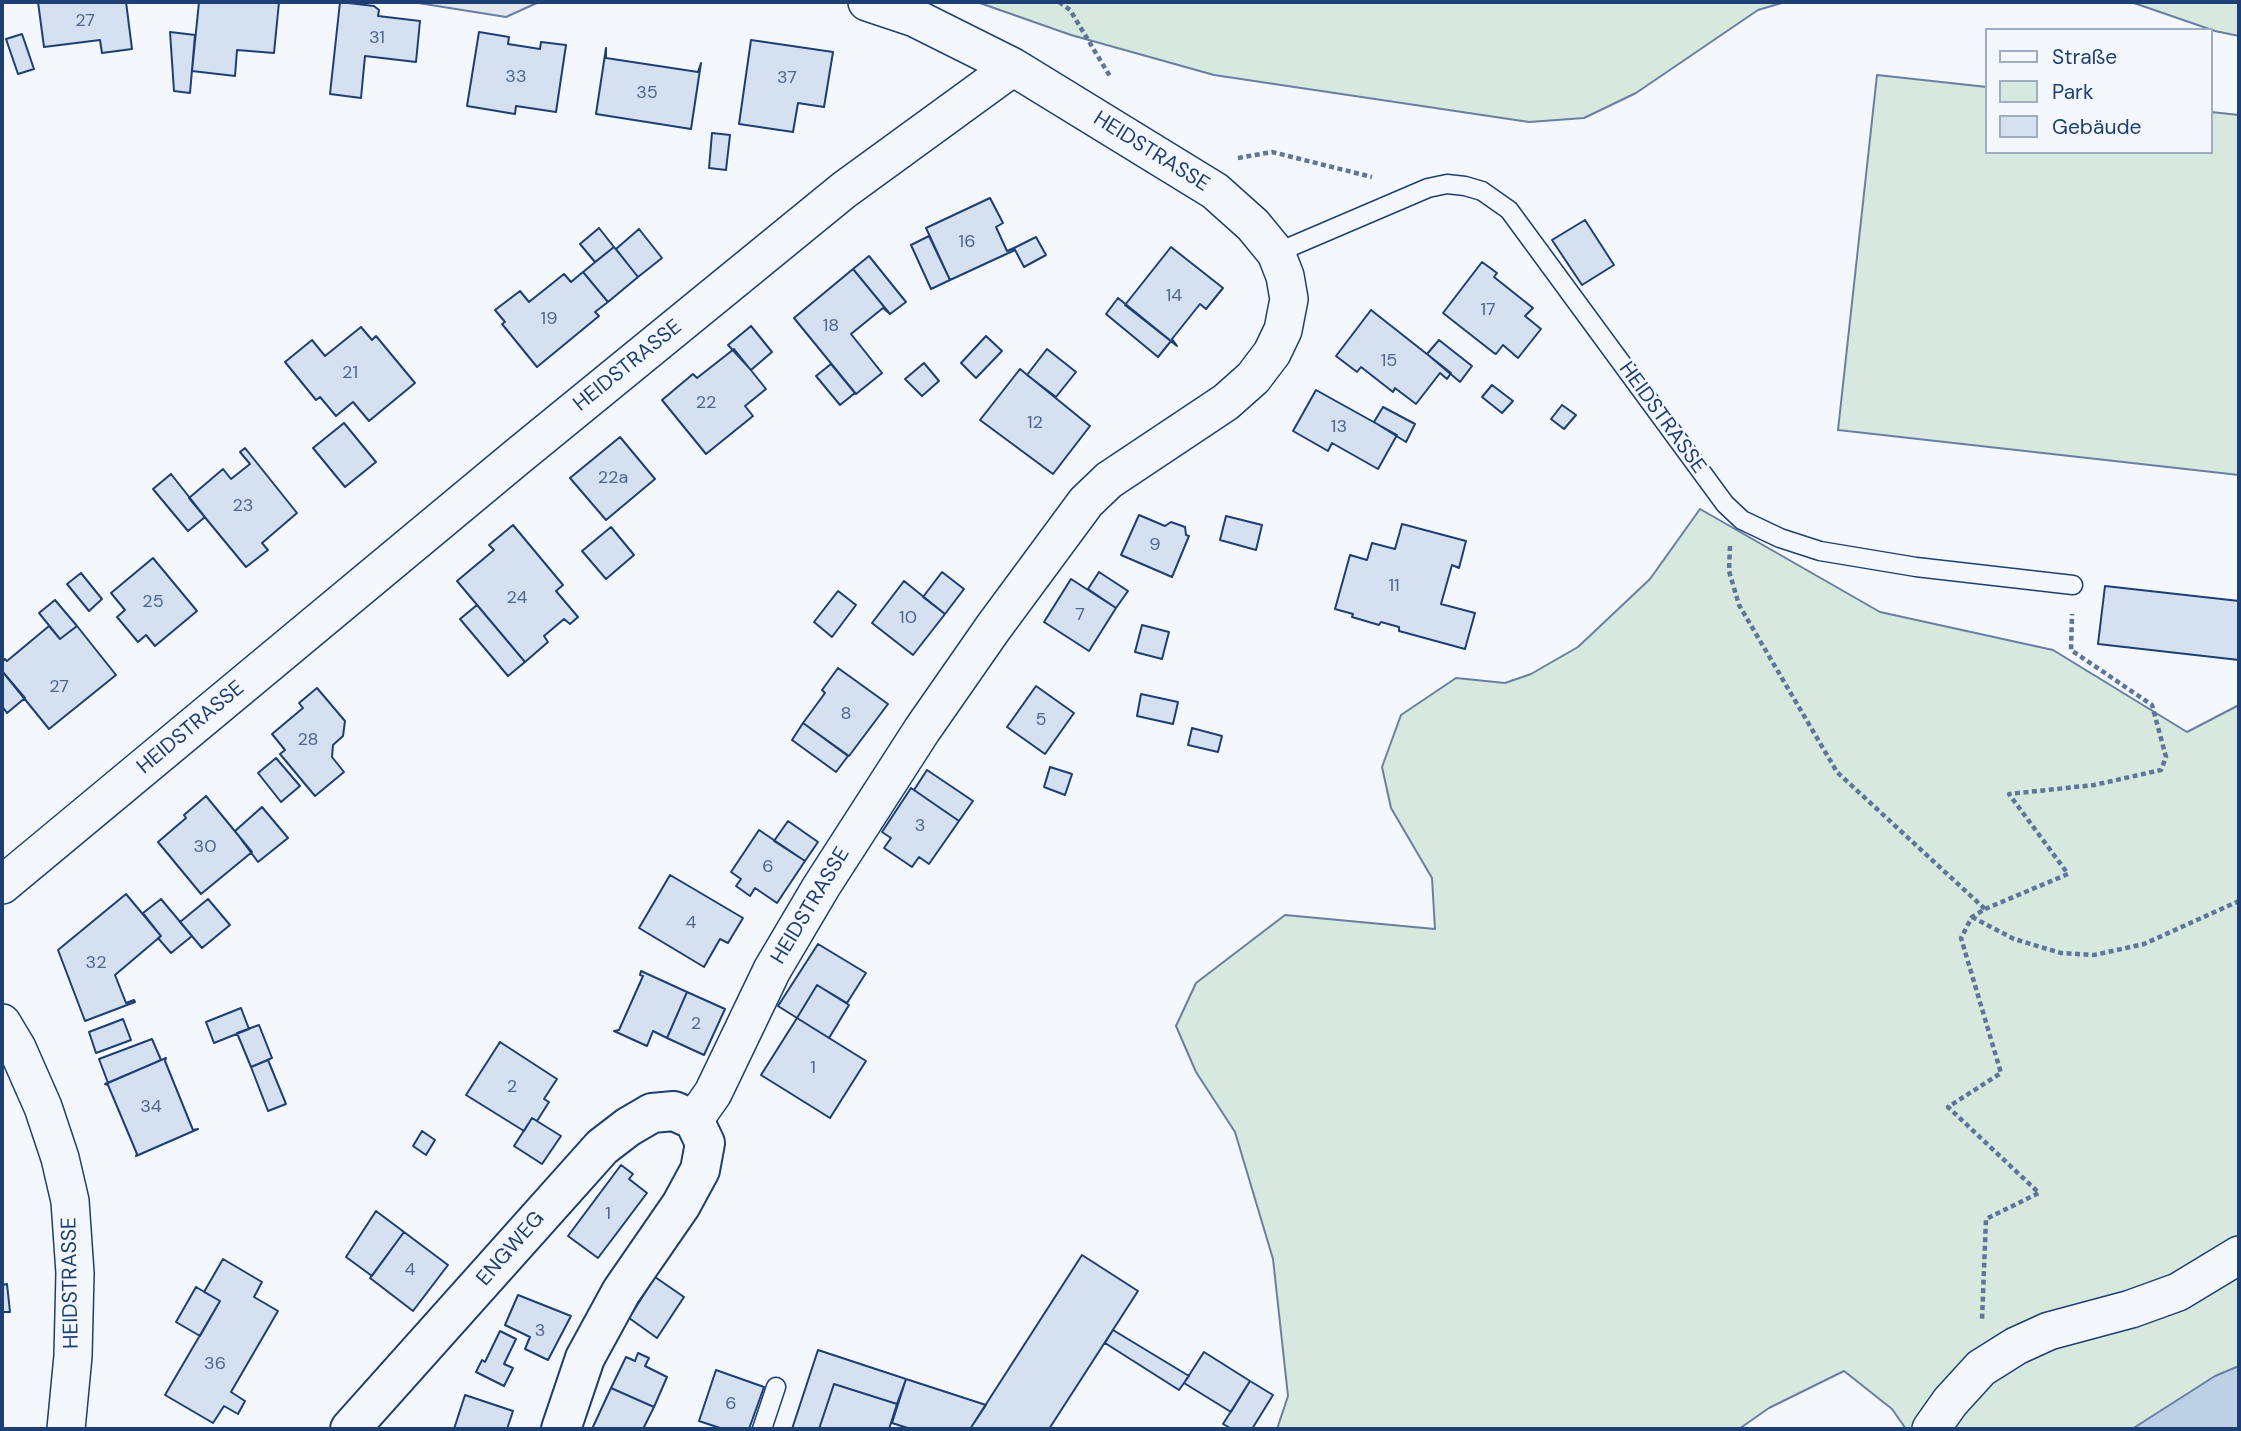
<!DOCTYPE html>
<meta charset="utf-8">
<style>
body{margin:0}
#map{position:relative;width:2241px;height:1431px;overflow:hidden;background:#f4f7fb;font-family:"DM Sans",sans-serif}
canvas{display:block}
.frame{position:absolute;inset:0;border:4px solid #1d3f73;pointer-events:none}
.legend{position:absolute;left:1985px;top:28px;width:228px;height:126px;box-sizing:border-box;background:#f4f7fb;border:2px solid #9eadc5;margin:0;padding:9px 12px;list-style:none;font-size:21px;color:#1d3f73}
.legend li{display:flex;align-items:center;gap:14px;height:35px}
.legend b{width:35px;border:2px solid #9eadc5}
</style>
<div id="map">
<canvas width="2241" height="1431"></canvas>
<div class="frame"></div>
<ul class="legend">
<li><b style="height:9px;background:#f4f7fb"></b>Straße</li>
<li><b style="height:19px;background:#d7e8df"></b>Park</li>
<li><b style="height:19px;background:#d5e0f0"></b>Gebäude</li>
</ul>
</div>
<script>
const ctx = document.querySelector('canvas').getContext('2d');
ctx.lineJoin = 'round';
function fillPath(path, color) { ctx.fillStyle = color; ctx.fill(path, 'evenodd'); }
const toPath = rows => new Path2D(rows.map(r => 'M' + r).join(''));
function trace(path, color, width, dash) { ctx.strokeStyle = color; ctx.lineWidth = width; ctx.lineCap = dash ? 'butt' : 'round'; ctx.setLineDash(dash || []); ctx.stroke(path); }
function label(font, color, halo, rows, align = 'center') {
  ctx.font = font + ' "DM Sans",sans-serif'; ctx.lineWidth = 5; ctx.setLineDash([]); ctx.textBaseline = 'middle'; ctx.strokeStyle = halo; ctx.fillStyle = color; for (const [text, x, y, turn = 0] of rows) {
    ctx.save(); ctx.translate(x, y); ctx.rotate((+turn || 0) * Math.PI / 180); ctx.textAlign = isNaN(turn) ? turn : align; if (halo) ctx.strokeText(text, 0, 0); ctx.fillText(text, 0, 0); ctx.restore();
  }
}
const green = toPath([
 [977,2,1785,2,1758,10,1636,93,1584,118,1529,122,1214,75,1071,35,977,2],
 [2131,2,2239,2,2239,36,2215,31,2131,2],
 [1877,75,1987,87,1987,152,2211,152,2211,112,2239,115,2239,475,1838,430,1877,75],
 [1700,509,1880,612,2053,650,2187,732,2239,705,2239,1378,2134,1429,1906,1429,1892,1409,1844,1371,1769,1408,1739,1429,1277,1429,1288,1396,1273,1259,1235,1132,1196,1072,1176,1026,1196,983,1285,915,1435,929,1432,878,1391,808,1382,767,1401,715,1456,678,1505,683,1531,674,1578,647,1650,579,1700,509]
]);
fillPath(green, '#d7e8df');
trace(green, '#687fa3', 2);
const parking = toPath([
 [412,2,539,2,506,17,412,2]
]);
fillPath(parking, '#e3e8f0');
trace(parking, '#687fa3', 2);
const water = toPath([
 [2239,1366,2239,1429,2132,1429,2215,1376,2239,1366]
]);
fillPath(water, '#bed0e5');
trace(water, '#687fa3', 2);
const building = toPath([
 [38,2,126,2,132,49,102,53,100,40,44,47,38,2],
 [199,2,279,2,274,53,237,50,235,76,192,71,199,2],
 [340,2,374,6,379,10,378,16,420,21,416,62,365,56,361,98,330,94,340,2],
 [170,32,195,35,190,93,174,91,170,32],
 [479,32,509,37,508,44,540,49,541,42,566,45,556,112,516,106,515,114,467,106,479,32],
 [22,34,34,69,18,74,6,39,22,34],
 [751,40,833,52,824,107,798,103,793,132,739,124,751,40],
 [606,48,606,58,698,72,701,63,691,129,596,114,606,48],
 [712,133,730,135,726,170,709,168,712,133],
 [990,198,1003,223,996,227,1007,251,1014,248,1015,250,950,280,926,228,990,198],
 [1585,220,1614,265,1582,285,1552,240,1585,220],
 [599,228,614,247,595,262,580,244,599,228],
 [639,229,662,258,638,277,616,249,639,229],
 [929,236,950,280,931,289,911,245,929,236],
 [1036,237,1046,255,1024,267,1014,248,1036,237],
 [614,247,638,277,608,302,583,272,614,247],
 [1171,247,1223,288,1206,309,1200,304,1172,339,1177,346,1125,305,1171,247],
 [869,256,906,302,890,314,853,269,869,256],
 [1482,262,1497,273,1494,277,1533,308,1525,316,1541,329,1518,358,1503,345,1496,354,1494,353,1443,313,1482,262],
 [853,269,890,314,883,308,851,334,882,373,856,394,794,318,853,269],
 [583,272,608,302,595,312,599,316,537,367,502,324,505,322,495,310,520,291,529,302,564,274,571,282,583,272],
 [1118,298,1171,341,1158,357,1106,314,1118,298],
 [1371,310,1451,373,1447,379,1440,373,1416,404,1395,388,1393,392,1361,367,1357,372,1336,356,1371,310],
 [751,326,772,352,751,370,728,345,751,326],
 [361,327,372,340,376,336,415,383,369,421,353,402,336,416,320,397,316,400,285,362,312,340,325,356,361,327],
 [986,336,1002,351,976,378,961,363,986,336],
 [1439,340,1472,366,1460,382,1427,354,1439,340],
 [734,349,766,389,745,406,753,416,706,454,662,400,693,374,697,378,734,349],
 [1047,349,1076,372,1056,397,1027,375,1047,349],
 [924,363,939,381,922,396,905,379,924,363],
 [831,364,855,393,840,405,816,376,831,364],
 [1020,369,1090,426,1053,474,980,420,1020,369],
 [1492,385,1513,401,1502,413,1482,397,1492,385],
 [1316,390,1397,435,1378,469,1332,443,1328,451,1293,431,1316,390],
 [1562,405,1576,415,1564,429,1551,419,1562,405],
 [1383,407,1415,424,1406,442,1374,422,1383,407],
 [344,423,376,462,345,487,313,448,344,423],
 [620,437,655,479,606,520,570,478,620,437],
 [245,448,297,513,262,543,268,550,246,567,189,498,223,469,231,479,250,464,240,452,245,448],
 [171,474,205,517,188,531,153,489,171,474],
 [1139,515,1165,526,1171,522,1185,527,1186,535,1189,536,1172,577,1121,555,1139,515],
 [1226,516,1262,525,1256,550,1220,540,1226,516],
 [1402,524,1466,541,1459,568,1452,565,1441,604,1475,613,1465,649,1399,631,1399,627,1381,622,1379,625,1352,617,1353,614,1335,609,1350,555,1367,560,1372,543,1395,549,1402,524],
 [513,525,563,585,556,591,578,617,570,624,564,619,544,636,548,642,525,662,457,581,494,550,489,545,513,525],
 [611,527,634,555,606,579,582,551,611,527],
 [153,558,197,611,155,646,146,635,138,642,117,617,125,610,111,593,153,558],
 [942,572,964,589,945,614,923,597,942,572],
 [1099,572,1128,591,1116,608,1088,589,1099,572],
 [81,573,102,599,89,611,67,584,81,573],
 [1071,579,1116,608,1089,651,1044,622,1071,579],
 [904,581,945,614,913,655,872,623,904,581],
 [2105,586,2239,601,2239,660,2098,644,2105,586],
 [838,591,856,605,832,637,814,622,838,591],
 [55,600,77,626,60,639,39,613,55,600],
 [477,605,525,662,508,676,460,619,477,605],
 [1142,625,1169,632,1162,659,1135,652,1142,625],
 [49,626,60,639,77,626,116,675,49,729,2,671,2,662,5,659,7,661,49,626],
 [838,668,888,704,849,756,803,723,825,693,822,690,838,668],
 [2,671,25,698,7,713,2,706,2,671],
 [1036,686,1074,713,1045,754,1007,727,1036,686],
 [317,688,345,721,343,736,333,745,332,757,344,772,315,796,280,754,285,750,272,734,303,708,299,703,317,688],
 [1141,694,1178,702,1173,724,1137,716,1141,694],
 [803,723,848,756,836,772,792,740,803,723],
 [1192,728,1222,736,1218,752,1188,745,1192,728],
 [276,758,300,786,281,802,258,773,276,758],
 [1050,767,1072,774,1065,795,1044,787,1050,767],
 [927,770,973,801,959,821,914,790,927,770],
 [911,788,959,821,929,864,919,857,912,867,884,848,891,838,882,832,911,788],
 [206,796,252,852,201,894,158,842,186,818,184,815,206,796],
 [262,807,288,838,258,862,235,831,262,807],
 [788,821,818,842,805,861,774,841,788,821],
 [759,830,805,861,777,903,755,888,750,896,736,886,741,879,731,872,759,830],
 [670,875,743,918,728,943,720,939,704,967,639,928,670,875],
 [126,894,161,936,115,975,126,1003,134,1000,135,1002,85,1021,58,950,126,894],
 [161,899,192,936,171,953,158,938,161,936,143,913,161,899],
 [208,899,230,925,202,948,180,922,208,899],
 [818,944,866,973,847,1003,817,985,797,1018,778,1006,818,944],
 [641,971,687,992,667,1038,653,1031,647,1046,614,1031,619,1030,643,976,640,975,641,971],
 [817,985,849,1005,829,1038,797,1018,817,985],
 [687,992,725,1009,704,1055,667,1038,687,992],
 [241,1008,249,1029,214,1043,206,1022,241,1008],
 [797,1018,866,1061,830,1118,761,1075,797,1018],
 [123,1019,131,1040,96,1053,89,1032,123,1019],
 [259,1025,272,1058,251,1067,237,1033,259,1025],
 [152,1039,161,1060,108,1083,99,1059,152,1039],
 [500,1042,557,1079,544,1099,549,1102,537,1121,532,1118,524,1131,466,1095,500,1042],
 [166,1058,165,1061,193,1130,198,1129,136,1156,137,1154,108,1085,105,1084,166,1058],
 [268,1060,286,1104,268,1111,251,1067,268,1060],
 [532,1118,561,1136,542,1164,514,1146,532,1118],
 [422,1131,435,1140,426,1155,413,1146,422,1131],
 [621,1165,633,1174,629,1179,647,1193,598,1258,568,1236,621,1165],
 [376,1211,404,1232,372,1276,346,1257,376,1211],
 [404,1232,448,1265,413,1311,370,1278,404,1232],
 [1082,1255,1138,1291,1049,1429,970,1429,1082,1255],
 [223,1259,262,1282,254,1297,278,1311,231,1392,245,1401,238,1414,224,1406,213,1423,165,1395,220,1301,204,1292,223,1259],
 [655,1277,684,1297,657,1338,629,1318,655,1277],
 [7,1284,10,1312,2,1312,2,1285,7,1284],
 [196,1287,220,1301,200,1336,176,1322,196,1287],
 [518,1295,571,1316,548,1360,525,1349,530,1337,505,1325,518,1295],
 [1113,1330,1189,1376,1179,1390,1105,1343,1113,1330],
 [500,1331,516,1339,504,1364,513,1368,504,1386,476,1372,482,1360,485,1362,500,1331],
 [818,1350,906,1379,897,1404,834,1384,819,1429,792,1429,818,1350],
 [1204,1352,1250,1381,1231,1412,1184,1383,1204,1352],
 [638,1353,649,1358,645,1366,667,1377,654,1407,611,1388,626,1357,635,1361,638,1353],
 [716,1370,764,1387,749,1429,723,1429,699,1421,716,1370],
 [906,1379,986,1405,970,1429,911,1429,892,1423,906,1379],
 [1250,1381,1273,1395,1252,1429,1232,1429,1223,1424,1250,1381],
 [834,1384,897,1404,889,1429,819,1429,834,1384],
 [611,1388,654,1407,643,1429,592,1429,611,1388],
 [465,1395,513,1411,507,1429,454,1429,465,1395]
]);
fillPath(building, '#d5e0f0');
trace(building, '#1d3f73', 2);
const lane = toPath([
 [1276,253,1428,188,1447,184,1465,186,1482,191,1509,210,1725,504,1742,520,1780,538,1820,551,1916,567,2073,585],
 [762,1429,776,1387]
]);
const street = toPath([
 [2,885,517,457,844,190,1013,67],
 [2,1023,17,1048,43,1107,60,1158,70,1201,75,1273,73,1356,66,1429],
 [694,1120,713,1093,772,970,821,887,922,730,993,628,1086,502,1109,480,1226,402,1253,378,1272,353,1283,330,1289,299,1285,276,1276,253,1253,225,1215,191,1013,67,915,18,867,2],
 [1931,1429,1950,1402,1981,1368,2016,1346,2049,1331,2131,1309,2178,1292,2239,1255]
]);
const secondary = toPath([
 [350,1429,602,1147,628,1127,652,1113,674,1111,694,1120,705,1143,700,1170,681,1205,621,1292,585,1358,561,1429]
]);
trace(lane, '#1d3f73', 21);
trace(street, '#1d3f73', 40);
trace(secondary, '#1d3f73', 42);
trace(toPath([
 [1059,2,1070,10,1111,78],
 [1238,158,1272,152,1372,177],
 [1730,546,1729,571,1739,605,1837,772,1985,909,1972,917,1961,938,2001,1073,1948,1107,2039,1193,1986,1219,1982,1320],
 [1985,909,2068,874,2009,794,2094,785,2161,770,2166,757,2152,705,2071,650,2072,614],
 [1972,917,2014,939,2061,953,2094,955,2144,944,2239,901]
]), '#5e769c', 4.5, [5, 3.5]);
trace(lane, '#f4f7fb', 18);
trace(street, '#f4f7fb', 37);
trace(secondary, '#f4f7fb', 38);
label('18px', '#4b6792', null, [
 ["27",85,21],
 ["31",377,38],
 ["33",516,77],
 ["37",787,78],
 ["35",647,93],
 ["16",967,242],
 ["14",1174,296],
 ["17",1488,310],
 ["19",549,319],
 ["18",831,326],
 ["15",1389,361],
 ["21",350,373],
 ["22",706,403],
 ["12",1035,423],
 ["13",1339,427],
 ["22a",613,478],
 ["23",243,506],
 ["9",1155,545],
 ["11",1394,586],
 ["24",517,598],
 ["25",153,602],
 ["7",1080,615],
 ["10",908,618],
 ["27",59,687],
 ["8",846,714],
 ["5",1041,720],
 ["28",308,740],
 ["3",920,826],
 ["30",205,847],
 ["6",768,867],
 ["4",691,923],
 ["32",96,963],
 ["2",696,1024],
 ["1",813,1068],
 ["2",512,1087],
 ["34",151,1107],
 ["1",608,1214],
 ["4",410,1270],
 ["3",540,1331],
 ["36",215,1364],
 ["6",731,1404]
]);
label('21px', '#1d3f73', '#f4f7fb', [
 ["HEIDSTRASSE",1151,152,32],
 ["HEIDSTRASSE",628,366,-39],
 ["HEIDSTRASSE",1662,418,54],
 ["HEIDSTRASSE",191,728,-40],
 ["HEIDSTRASSE",811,906,-59],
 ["ENGWEG",511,1249,-49],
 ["HEIDSTRASSE",71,1283,-91]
]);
</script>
